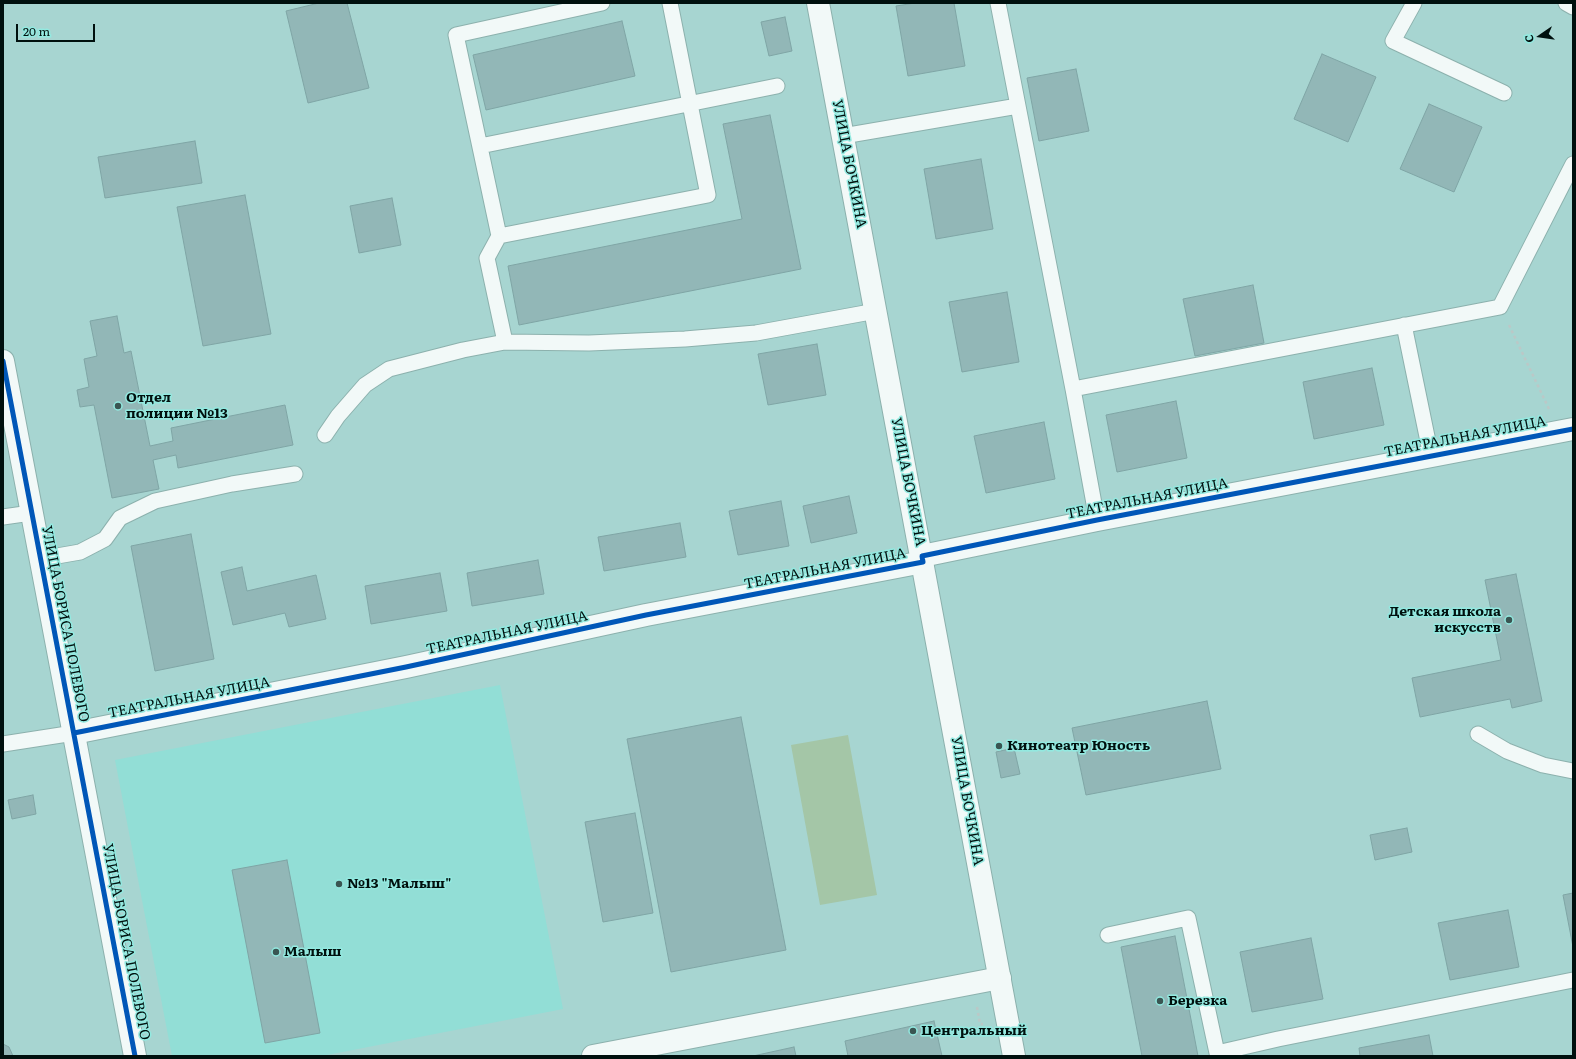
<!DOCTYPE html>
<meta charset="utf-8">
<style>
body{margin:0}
#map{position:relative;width:1576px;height:1059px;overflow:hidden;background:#a7d5d1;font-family:Literata,serif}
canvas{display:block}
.frame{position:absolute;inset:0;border:4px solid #00100e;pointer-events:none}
.north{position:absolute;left:1520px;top:16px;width:40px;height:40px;-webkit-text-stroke:3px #93e9e0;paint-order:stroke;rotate:257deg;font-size:11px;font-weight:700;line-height:16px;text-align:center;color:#00100e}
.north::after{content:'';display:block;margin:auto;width:14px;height:18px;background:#00100e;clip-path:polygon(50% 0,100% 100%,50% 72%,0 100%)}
.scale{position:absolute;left:16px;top:24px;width:79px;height:18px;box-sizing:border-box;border:2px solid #00100e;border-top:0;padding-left:5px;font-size:12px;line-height:14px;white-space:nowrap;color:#00100e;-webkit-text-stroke:3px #93e9e0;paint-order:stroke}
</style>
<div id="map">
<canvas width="1576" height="1059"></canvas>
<div class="frame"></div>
<div class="north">С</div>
<div class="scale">20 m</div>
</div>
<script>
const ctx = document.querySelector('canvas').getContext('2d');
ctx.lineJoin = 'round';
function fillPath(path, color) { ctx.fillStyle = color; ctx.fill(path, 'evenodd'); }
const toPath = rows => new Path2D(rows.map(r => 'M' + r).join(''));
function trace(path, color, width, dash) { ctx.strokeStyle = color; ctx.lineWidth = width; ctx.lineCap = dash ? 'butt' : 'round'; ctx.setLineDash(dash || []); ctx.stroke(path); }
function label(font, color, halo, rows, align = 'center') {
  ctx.font = font + ' Literata,serif'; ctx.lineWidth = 3; ctx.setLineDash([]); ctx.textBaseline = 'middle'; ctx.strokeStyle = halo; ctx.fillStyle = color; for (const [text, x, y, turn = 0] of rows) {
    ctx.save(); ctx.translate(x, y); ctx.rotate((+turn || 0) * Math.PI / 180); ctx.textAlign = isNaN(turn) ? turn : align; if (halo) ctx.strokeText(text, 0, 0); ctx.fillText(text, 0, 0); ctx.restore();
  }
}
fillPath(toPath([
 [500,685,563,1009,322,1056,172,1056,115,760]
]), '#92ded6');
fillPath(toPath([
 [848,735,877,895,820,905,791,745]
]), '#a4c6a7');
const building = toPath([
 [319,3,347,3,369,88,308,103,286,11,319,3],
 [915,3,954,3,965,66,908,76,896,6,915,3],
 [785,17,792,51,769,56,761,22,785,17],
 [622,21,635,76,486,110,473,55,622,21],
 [1322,54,1376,77,1348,142,1294,119,1322,54],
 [1076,69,1089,131,1039,141,1027,78,1076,69],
 [1429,104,1482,127,1454,192,1400,169,1429,104],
 [770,115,801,269,519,325,508,266,742,219,723,124,770,115],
 [195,141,202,183,105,198,98,157,195,141],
 [981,159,993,229,936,239,924,169,981,159],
 [245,195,271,334,203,346,177,207,245,195],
 [392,198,401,245,359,253,350,206,392,198],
 [1253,285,1264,343,1195,356,1183,299,1253,285],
 [1007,292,1019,362,962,372,949,302,1007,292],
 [117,316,124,353,131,351,150,446,173,441,171,428,285,405,293,445,178,468,176,455,153,460,159,489,112,498,94,405,80,407,77,390,89,387,84,359,97,356,90,321,117,316],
 [817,344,826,395,768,405,758,354,817,344],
 [1372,368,1384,425,1314,439,1303,382,1372,368],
 [1176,401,1187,458,1117,472,1106,415,1176,401],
 [1044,422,1055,479,986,493,974,436,1044,422],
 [849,496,857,533,811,543,803,506,849,496],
 [781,501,789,546,738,555,729,511,781,501],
 [680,523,686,557,604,571,598,537,680,523],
 [191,534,214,659,155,671,131,546,191,534],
 [538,560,544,594,472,606,467,573,538,560],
 [242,567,247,591,316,575,326,619,289,627,285,613,233,625,221,572,242,567],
 [440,573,447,611,371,624,365,586,440,573],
 [1516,574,1542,701,1512,708,1510,699,1420,717,1412,678,1501,660,1485,580,1516,574],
 [1207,701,1221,769,1086,795,1072,728,1207,701],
 [741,717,786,950,671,972,627,739,741,717],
 [1014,748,1020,774,1001,778,996,752,1014,748],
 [33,795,36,814,12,819,8,800,33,795],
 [635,813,653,913,603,922,585,822,635,813],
 [1407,828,1412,852,1375,860,1370,835,1407,828],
 [287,860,320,1033,265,1043,232,870,287,860],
 [1573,893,1573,947,1563,895,1573,893],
 [1508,910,1519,967,1450,980,1438,923,1508,910],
 [1175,936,1198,1056,1142,1056,1121,947,1175,936],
 [1311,938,1323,999,1252,1012,1240,952,1311,938],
 [934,1021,942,1056,848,1056,845,1041,934,1021],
 [1429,1035,1433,1056,1360,1056,1359,1048,1429,1035],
 [3,1044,9,1047,13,1056,3,1056,3,1044],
 [794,1047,796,1056,753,1056,794,1047]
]);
fillPath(building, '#92b7b7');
trace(building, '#7fa5a5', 1);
const service = toPath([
 [602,3,456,35,499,236,708,195,670,3],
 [998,3,1073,389],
 [1414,3,1393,41,1504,93],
 [1566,3,1573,7],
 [843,136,1018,106],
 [480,146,777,86],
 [499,236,487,258,505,342,589,343,685,339,756,333,876,311],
 [1404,325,1431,456],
 [325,435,338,416,365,385,389,369,463,350,505,342],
 [3,517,31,513],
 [1097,520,1073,389,1500,307,1573,164],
 [40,559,80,552,105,539,120,518,155,501,232,484,295,474],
 [1478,734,1507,751,1543,765,1573,771],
 [3,744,74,733],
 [1108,935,1188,918,1217,1053,1278,1039,1573,980]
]);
const minor = toPath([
 [74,733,406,667,646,615,923,562,922,556,1097,520,1573,429],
 [593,1056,1000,978]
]);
const tertiary = toPath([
 [3,361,135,1056]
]);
const secondary = toPath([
 [818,3,1014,1056]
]);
trace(service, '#8cb1ad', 17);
trace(minor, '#8cb1ad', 24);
trace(tertiary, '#8cb1ad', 24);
trace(secondary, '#8cb1ad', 24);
trace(toPath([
 [1509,325,1549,409],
 [977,1007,980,1024,983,1024]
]), '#bbc8c7', 2.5, [3, 3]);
trace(service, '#f2f9f8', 15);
trace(minor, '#f2f9f8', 22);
trace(tertiary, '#f2f9f8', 22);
trace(secondary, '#f2f9f8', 22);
trace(toPath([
 [3,361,135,1056],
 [74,733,406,667,646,615,923,562,922,556,1097,520,1573,429]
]), '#0057b8', 5);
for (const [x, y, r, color] of [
 [118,406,4,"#3a5552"],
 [1509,620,4,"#3a5552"],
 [999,746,4,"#3a5552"],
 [339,884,4,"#3a5552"],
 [276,952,4,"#3a5552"],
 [1160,1001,4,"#3a5552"],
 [913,1031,4,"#3a5552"]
]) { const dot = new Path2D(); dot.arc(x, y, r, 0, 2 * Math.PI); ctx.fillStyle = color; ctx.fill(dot); trace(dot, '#93e9e0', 1.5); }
label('14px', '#00100e', '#93e9e0', [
 ["УЛИЦА БОЧКИНА",849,164,79],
 ["ТЕАТРАЛЬНАЯ УЛИЦА",1465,437,-11],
 ["УЛИЦА БОЧКИНА",908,482,79],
 ["ТЕАТРАЛЬНАЯ УЛИЦА",1147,499,-11],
 ["ТЕАТРАЛЬНАЯ УЛИЦА",825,569,-11],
 ["УЛИЦА БОРИСА ПОЛЕВОГО",65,624,79],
 ["ТЕАТРАЛЬНАЯ УЛИЦА",507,633,-12],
 ["ТЕАТРАЛЬНАЯ УЛИЦА",189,698,-11],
 ["УЛИЦА БОЧКИНА",967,801,80],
 ["УЛИЦА БОРИСА ПОЛЕВОГО",126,942,79]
]);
label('bold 14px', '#00100e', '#93e9e0', [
 ["Отдел",126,398],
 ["полиции №13",126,414],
 ["Детская школа",1501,612,"right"],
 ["искусств",1501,628,"right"],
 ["Кинотеатр Юность",1007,746],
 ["№13 \"Малыш\"",347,884],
 ["Малыш",284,952],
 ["Березка",1168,1001],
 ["Центральный",921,1031]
], 'left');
</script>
